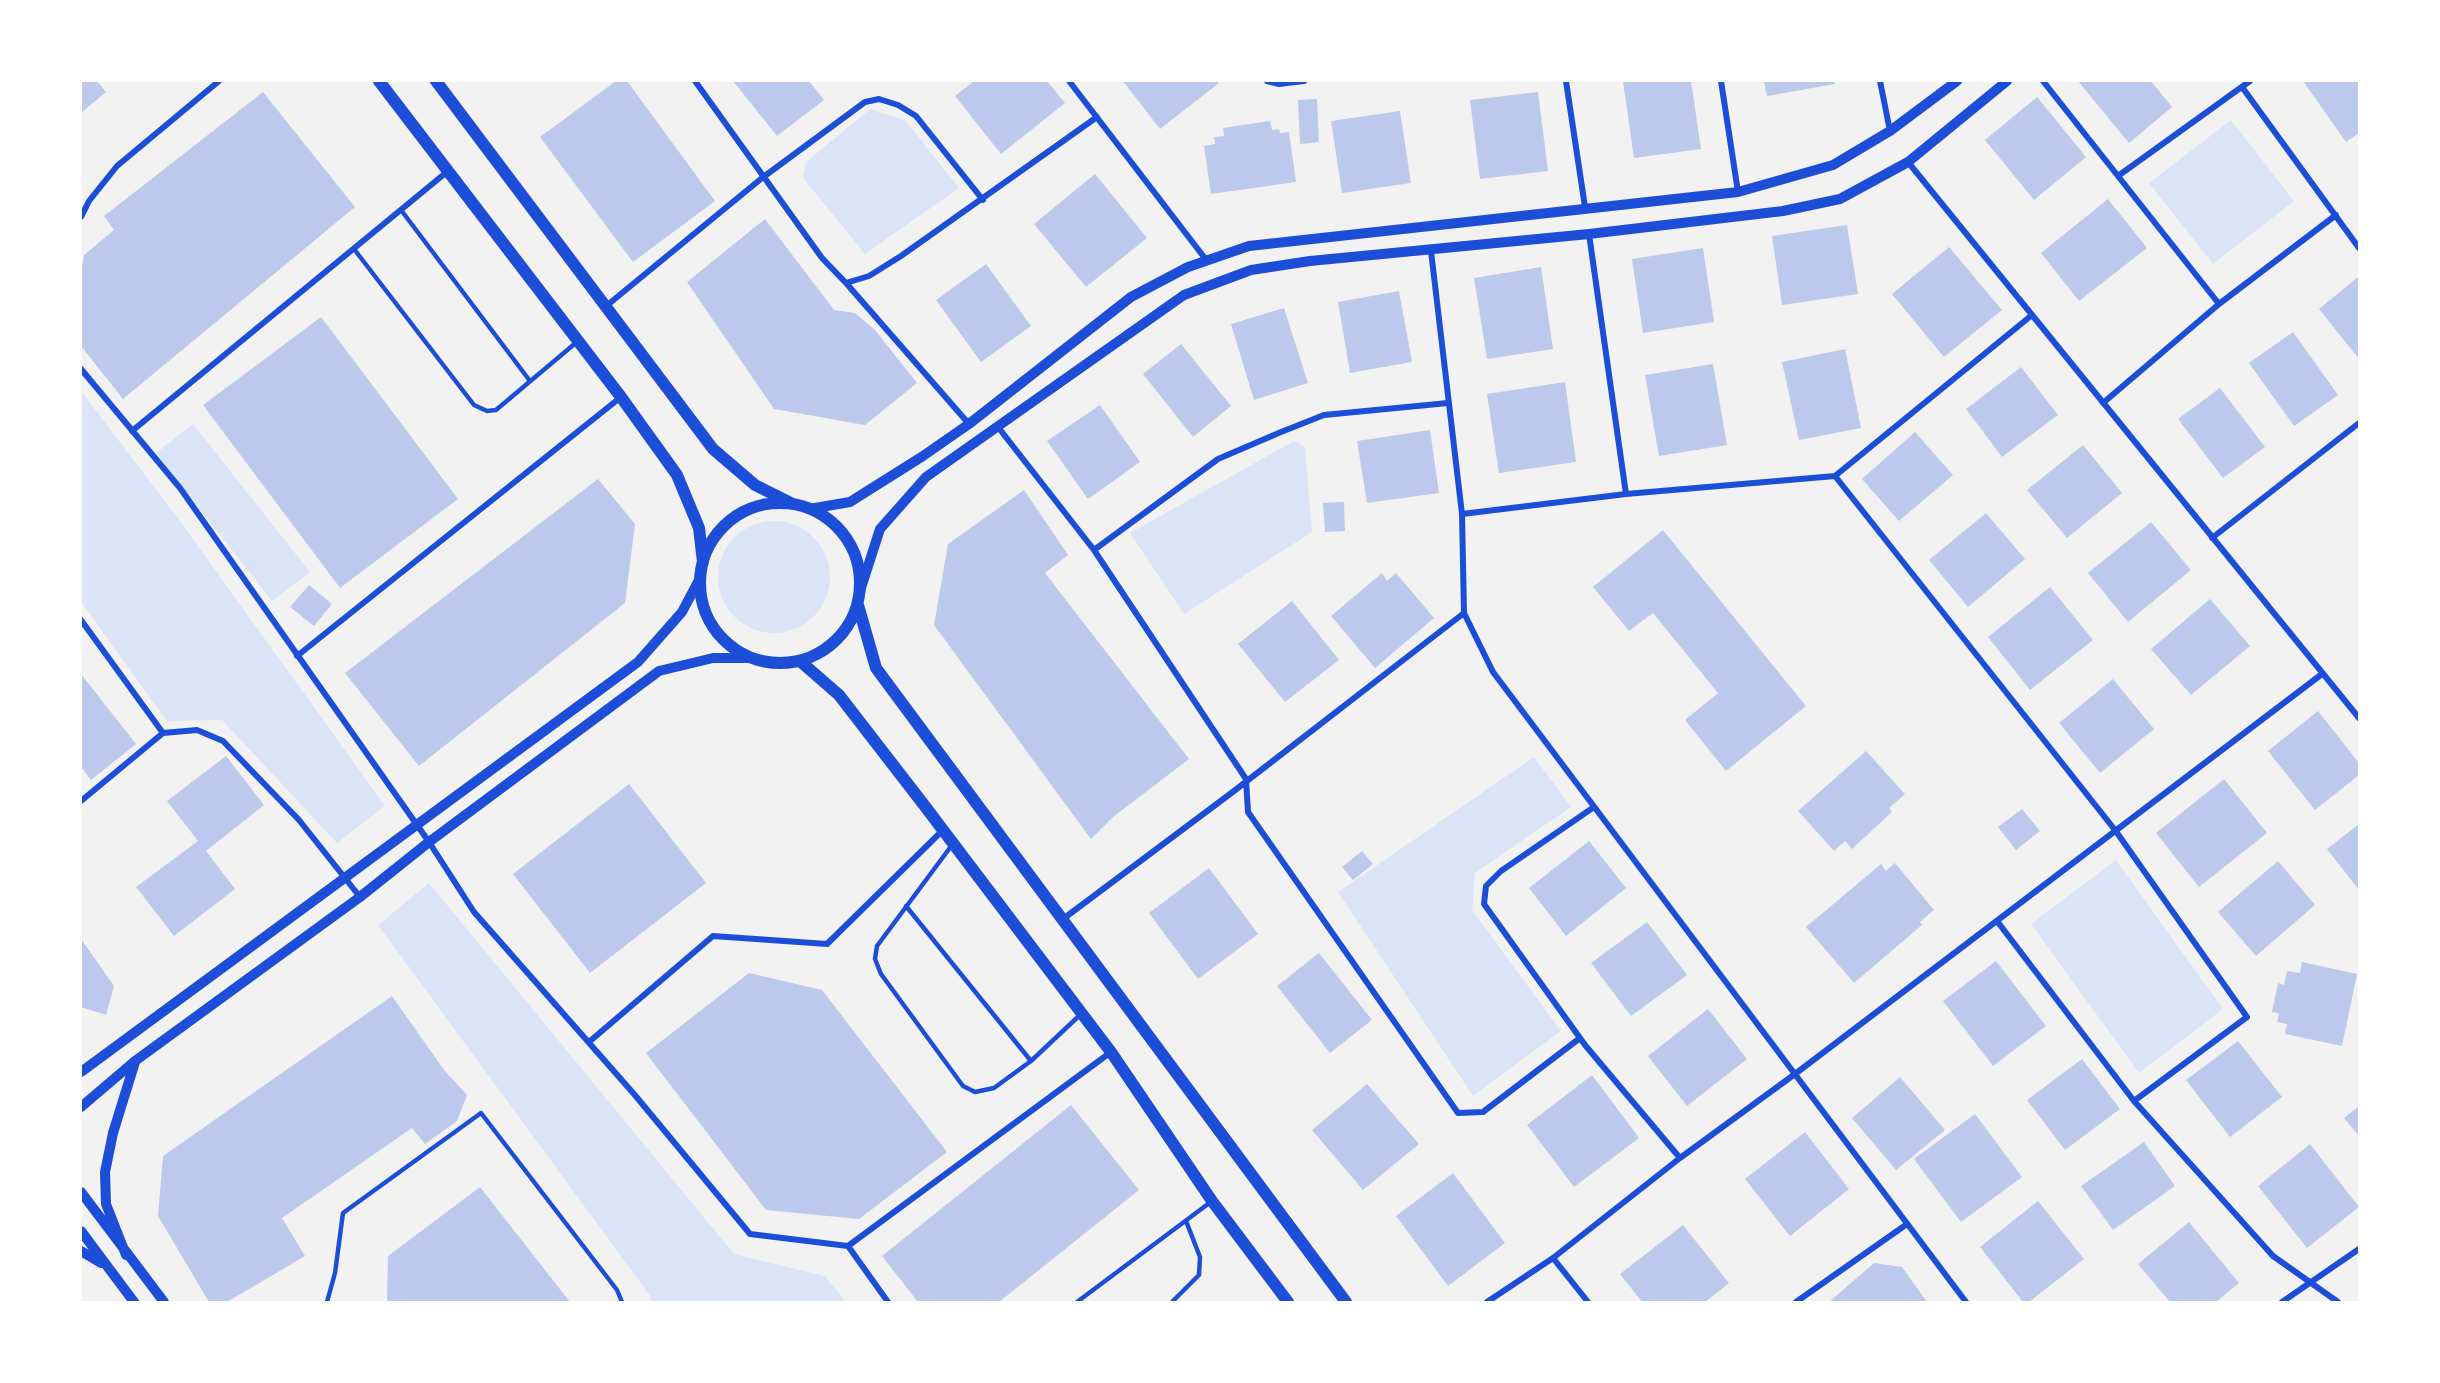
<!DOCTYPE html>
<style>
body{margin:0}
#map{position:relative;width:2440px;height:1383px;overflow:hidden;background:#f2f2f2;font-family:"DejaVu Sans",sans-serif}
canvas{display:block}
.frame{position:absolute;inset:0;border:82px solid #fff;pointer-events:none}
</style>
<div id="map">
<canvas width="2440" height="1383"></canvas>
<div class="frame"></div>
</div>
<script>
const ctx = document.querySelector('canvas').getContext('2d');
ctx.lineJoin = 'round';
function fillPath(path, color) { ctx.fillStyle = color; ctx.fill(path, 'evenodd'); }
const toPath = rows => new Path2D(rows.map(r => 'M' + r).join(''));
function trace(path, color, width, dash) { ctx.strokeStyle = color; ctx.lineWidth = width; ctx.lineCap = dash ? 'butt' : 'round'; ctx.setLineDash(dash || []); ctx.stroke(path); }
fillPath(toPath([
 [870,109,906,121,959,188,865,254,803,178,806,162],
 [2231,120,2294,201,2213,264,2149,183],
 [81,391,180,521,385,806,337,843,222,720,167,721,81,602],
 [193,424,310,572,272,601,156,453],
 [1294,441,1305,447,1312,532,1184,614,1130,533],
 '718 577a56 56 0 1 1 112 0a56 56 0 1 1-112 0Z',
 [1534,757,1571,807,1475,873,1472,910,1561,1031,1473,1096,1338,892],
 [2116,860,2223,1009,2139,1073,2031,924],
 [429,883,734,1254,825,1276,846,1302,650,1302,651,1297,378,925]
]), '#dbe4f7');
fillPath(toPath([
 [81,81,97,81,106,92,81,113],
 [616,81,627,81,715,201,633,262,540,137],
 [733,81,809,81,824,100,777,136],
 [974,81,1047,81,1065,103,1001,154,955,96],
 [1123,81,1217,81,1219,83,1160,129],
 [1623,81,1691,81,1701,149,1634,158],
 [1764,81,1835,81,1835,84,1767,96],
 [2078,81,2151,81,2172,107,2129,143],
 [2303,81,2359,81,2359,133,2346,142],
 [263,92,355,207,123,399,81,346,81,273,84,255,114,230,104,216],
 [1538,92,1548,171,1480,179,1470,100],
 [2037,97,2086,157,2034,200,1985,140],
 [1317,99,1319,142,1300,144,1298,100],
 [1400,111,1411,183,1342,193,1331,121],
 [1270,121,1272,130,1279,129,1280,133,1289,132,1296,182,1211,194,1204,146,1215,144,1214,137,1224,136,1223,128],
 [1095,174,1147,238,1086,287,1034,224],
 [2108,199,2147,248,2079,301,2041,253],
 [765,219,834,310,855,313,875,330,917,383,865,425,774,409,687,282],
 [1847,225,1858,294,1782,305,1772,236],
 [1949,247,2002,310,1944,357,1892,294],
 [1703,248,1714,322,1643,333,1632,259],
 [986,264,1031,326,981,362,936,300],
 [1541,267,1553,349,1487,359,1474,278],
 [2358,277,2359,279,2359,359,2319,309],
 [1399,291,1412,362,1350,373,1338,302],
 [1284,308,1308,383,1254,400,1231,324],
 [321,317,458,499,340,588,203,405],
 [2293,332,2338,395,2294,426,2249,363],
 [1181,344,1231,406,1193,437,1143,374],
 [1845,349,1861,428,1799,440,1782,362],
 [1713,364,1727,445,1659,456,1645,375],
 [2021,367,2058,415,2002,457,1966,409],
 [1565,382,1576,462,1499,473,1487,394],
 [2220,388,2265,447,2223,478,2178,419],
 [1100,405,1140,462,1088,499,1047,441],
 [1430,430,1439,493,1367,503,1357,441],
 [1915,432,1953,475,1899,521,1862,479],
 [2083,445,2122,493,2067,538,2027,490],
 [598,479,635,524,625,603,419,766,345,673],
 [1024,490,1068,555,1045,573,1189,759,1113,817,1091,839,934,625,948,544],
 [1344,502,1345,531,1325,532,1323,503],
 [1986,513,2025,559,1968,607,1929,560],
 [2151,522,2191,570,2128,622,2088,573],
 [1663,530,1806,706,1726,771,1685,720,1718,693,1653,613,1629,631,1593,587],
 [1382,573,1387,581,1396,573,1434,618,1375,668,1331,616],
 [309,585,332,604,314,626,290,607],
 [2050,587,2093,640,2030,690,1988,637],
 [2210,599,2250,646,2191,695,2151,649],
 [1292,601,1339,660,1285,702,1238,644],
 [81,674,136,744,91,780,81,767],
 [2113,679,2154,729,2100,773,2059,723],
 [2318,711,2359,763,2359,775,2315,810,2268,751],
 [1866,751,1905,794,1889,808,1892,812,1852,849,1845,841,1834,851,1798,811],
 [226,756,264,805,206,851,235,889,174,936,136,887,198,841,167,801],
 [2224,779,2267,833,2199,887,2156,833],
 [629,784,706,883,590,973,513,874],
 [2022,809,2040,831,2016,850,1998,827],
 [2359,824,2359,890,2327,849],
 [1589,841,1626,888,1566,936,1529,888],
 [1362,851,1373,864,1353,880,1342,867],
 [2278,861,2315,905,2256,956,2218,912],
 [1895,863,1934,910,1920,922,1922,925,1854,983,1806,927,1881,864,1886,871],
 [1209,868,1258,934,1198,979,1149,913],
 [1647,922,1687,975,1631,1016,1591,963],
 [81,939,114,986,106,1015,81,1007],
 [1319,953,1372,1020,1330,1053,1277,986],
 [1996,961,2046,1026,1993,1066,1943,1001],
 [2302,962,2357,974,2342,1046,2285,1034,2287,1024,2277,1022,2279,1013,2272,1012,2278,983,2284,985,2287,971,2300,973],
 [749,973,822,990,947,1152,859,1219,766,1210,646,1053],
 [392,996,444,1070,467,1095,457,1121,425,1144,412,1128,282,1218,305,1256,227,1302,209,1302,158,1216,163,1156],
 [1708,1009,1747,1059,1687,1106,1648,1056],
 [2238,1041,2282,1097,2230,1137,2186,1080],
 [2082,1059,2120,1109,2065,1150,2027,1100],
 [1592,1075,1639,1138,1574,1187,1527,1125],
 [1900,1077,1945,1130,1896,1170,1852,1118],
 [1367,1084,1419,1144,1363,1190,1312,1130],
 [1071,1105,1139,1190,999,1302,918,1302,882,1256],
 [2359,1106,2359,1136,2344,1118],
 [1975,1114,2022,1177,1961,1222,1914,1159],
 [1805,1132,1849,1189,1790,1236,1745,1179],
 [2144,1142,2175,1186,2113,1230,2081,1186],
 [2310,1144,2359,1207,2307,1248,2258,1186],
 [1453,1173,1505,1243,1448,1286,1396,1216],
 [480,1187,570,1302,387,1302,388,1256],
 [2038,1201,2084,1259,2029,1302,2023,1302,1980,1247],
 [2189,1222,2239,1283,2216,1302,2170,1302,2138,1264],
 [1683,1225,1729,1283,1705,1302,1642,1302,1620,1274],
 [1874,1263,1902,1267,1927,1302,1829,1302]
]), '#bdc9ec');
trace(toPath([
 [401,210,530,381],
 [354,249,474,405,487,411,496,410,578,341],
 [952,845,877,946,875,959,881,974,963,1086,975,1092,994,1088,1031,1061,1081,1014],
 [906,906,1031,1061],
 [327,1302,335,1273,343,1213,481,1113,617,1290,622,1302],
 [1077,1302,1212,1201],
 [1172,1302,1199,1275,1200,1257,1186,1221]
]), '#1d4ed8', 4.5);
trace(toPath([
 [695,81,822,258,846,283,869,276,901,256,1097,117],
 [1069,81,1207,261],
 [1267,81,1279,84,1304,81],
 [1566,81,1585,207],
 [1721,81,1738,192],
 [1880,81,1890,131],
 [2043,81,2219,304],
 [2242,87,2359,248],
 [1908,162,2359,718],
 [2118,176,2250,81],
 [81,217,89,201,117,166,219,81],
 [1589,234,1626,494],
 [1431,251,1462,514,1464,613,1493,672,1966,1302],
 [846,283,969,424],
 [605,307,762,178,865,102,879,99,898,105,916,116,983,200],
 [81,369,180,488,429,842,474,912,634,1094,750,1234,848,1246,1111,1052],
 [2103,403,2219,304,2336,215],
 [998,427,1094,550,1246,779,1248,812,1458,1113,1483,1112,1580,1038],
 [132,431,448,171],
 [1835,476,2115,830,2247,1017,2134,1101],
 [1462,514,1626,494,1835,476,2032,315],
 [2212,538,2359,423],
 [1094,550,1218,459,1281,432,1324,415,1448,403],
 [81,620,163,733,197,730,223,741,299,820,360,897],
 [297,656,621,397],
 [81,801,163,733],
 [1594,807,1501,871,1486,886,1484,904,1585,1045,1680,1158],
 [1063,919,1234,791,1464,613],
 [1997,921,2134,1101,2273,1256,2338,1302],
 [589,1042,713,936,827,944,942,831],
 [848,1246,888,1302],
 [1553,1258,1588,1302],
 [1487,1302,1553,1258,1680,1158,1795,1074,2322,674],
 [1796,1302,1907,1224],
 [2282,1302,2359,1249]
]), '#1d4ed8', 6);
trace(toPath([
 [809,509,850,502,923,456,969,424,1131,297,1188,267,1249,246,1738,192,1833,165,1890,131,1957,81],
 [860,591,880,529,926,477,1184,295,1251,270,1310,261,1589,234,1783,211,1840,199,1908,162,2007,81],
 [81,1072,638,662,682,612,700,578],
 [81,1107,135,1061,360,897,429,842,659,671,713,658,751,658],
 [81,1192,164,1302],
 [81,1231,134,1302],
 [81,1251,101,1263],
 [126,1255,106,1204,105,1172,113,1133,135,1062]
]), '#1d4ed8', 10);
trace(toPath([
 [379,81,621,397,677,475,699,528,703,562],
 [436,81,713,449,755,485,793,504],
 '700 583a80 80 0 1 1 160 0a80 80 0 1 1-160 0Z',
 [858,605,876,668,1346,1302],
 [800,661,839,695,924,805,1111,1052,1212,1201,1288,1302]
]), '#1d4ed8', 12);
</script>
